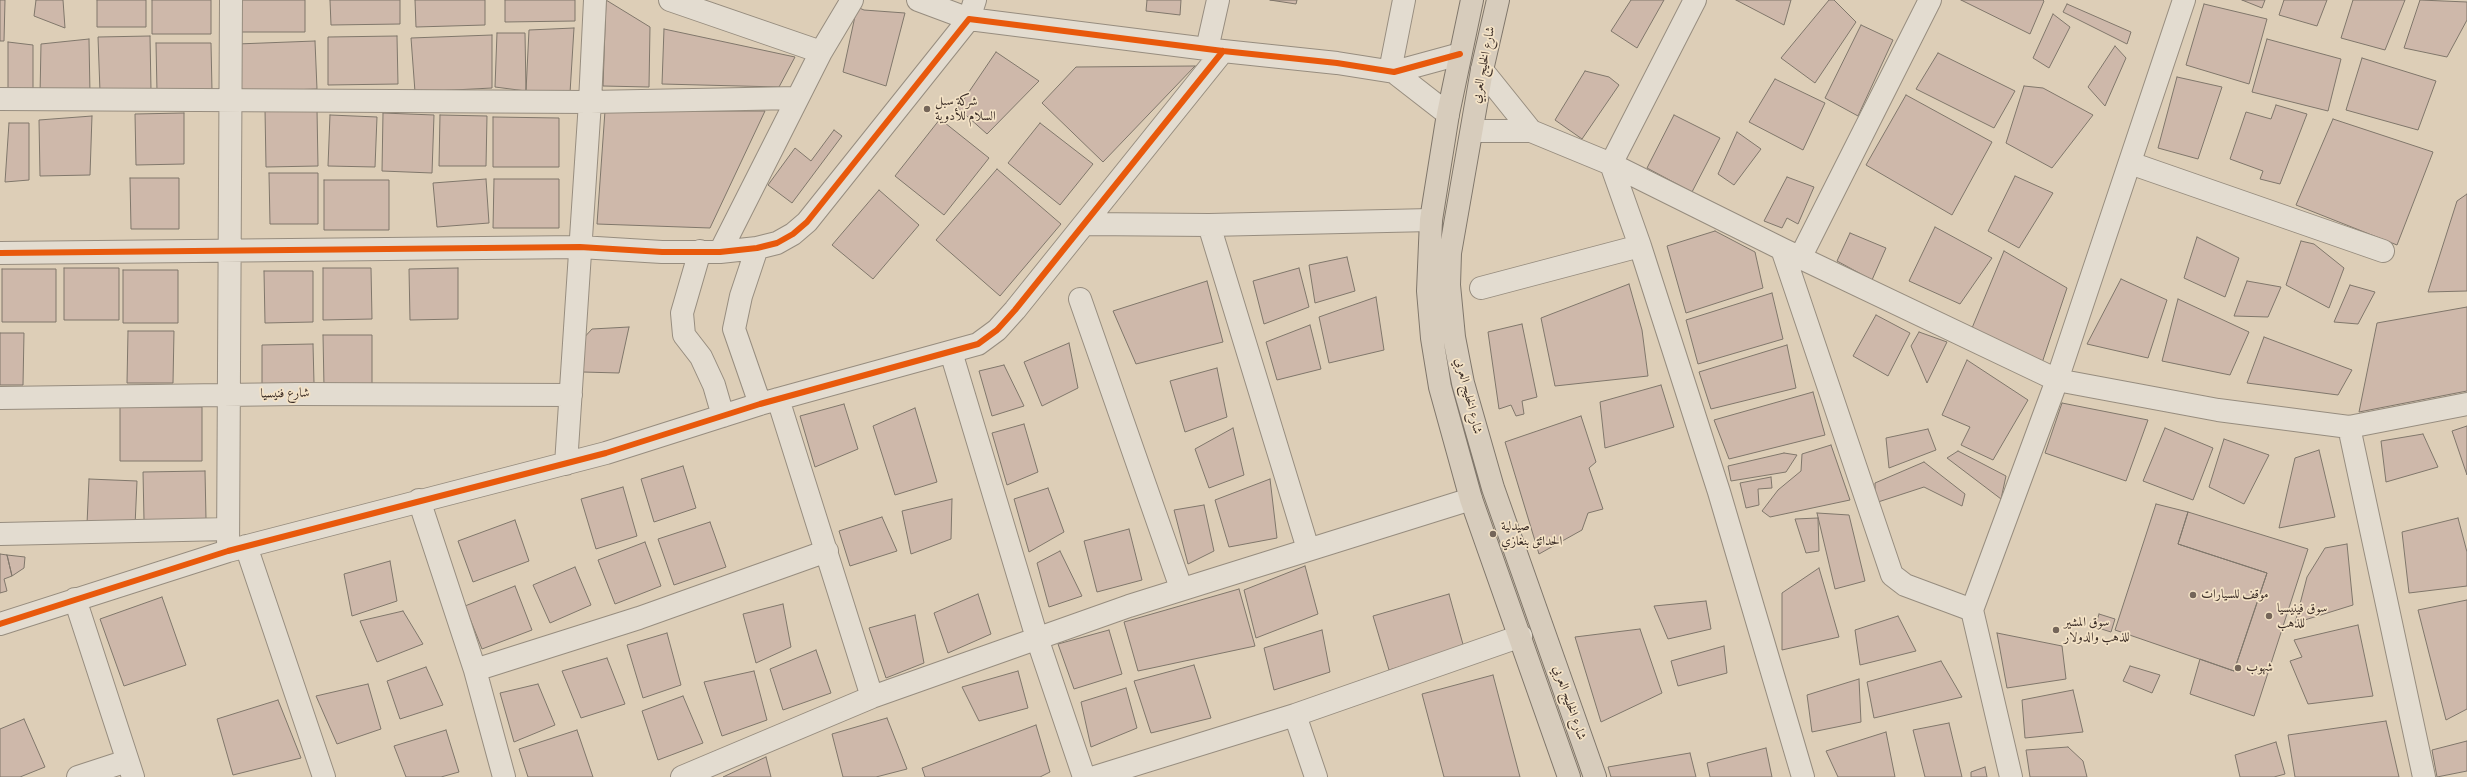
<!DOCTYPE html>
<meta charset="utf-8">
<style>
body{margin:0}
canvas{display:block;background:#ddceb7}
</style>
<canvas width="2467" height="777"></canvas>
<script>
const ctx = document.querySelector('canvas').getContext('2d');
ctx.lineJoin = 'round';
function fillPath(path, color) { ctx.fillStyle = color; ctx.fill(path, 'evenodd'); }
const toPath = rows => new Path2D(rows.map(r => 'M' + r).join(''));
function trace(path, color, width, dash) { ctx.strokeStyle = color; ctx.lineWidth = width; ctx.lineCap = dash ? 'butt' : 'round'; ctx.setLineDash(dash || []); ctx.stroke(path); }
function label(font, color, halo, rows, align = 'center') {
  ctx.font = font + ' "Libre Bodoni",Amiri,serif'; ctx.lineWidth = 3.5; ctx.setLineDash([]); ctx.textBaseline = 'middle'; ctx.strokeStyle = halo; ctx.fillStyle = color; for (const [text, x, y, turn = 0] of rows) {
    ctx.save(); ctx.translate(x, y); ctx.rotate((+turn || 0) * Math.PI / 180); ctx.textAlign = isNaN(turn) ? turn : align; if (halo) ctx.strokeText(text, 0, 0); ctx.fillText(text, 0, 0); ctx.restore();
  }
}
const building = toPath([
 [0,0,5,0,4,41,0,41,0,0],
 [36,0,63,0,65,28,34,16,36,0],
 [97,0,146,0,146,27,97,27,97,0],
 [152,0,211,0,211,34,152,34,152,0],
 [240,0,305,0,305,32,240,32,240,0],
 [330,0,400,0,400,24,331,25,330,0],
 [415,0,485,0,485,25,416,27,415,0],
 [505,0,575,0,575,21,505,22,505,0],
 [606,0,650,27,649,87,603,86,606,0],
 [1147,0,1181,0,1180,15,1146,11,1147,0],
 [1270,0,1297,0,1296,4,1270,0],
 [1631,0,1664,0,1637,48,1611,31,1631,0],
 [1736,0,1791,0,1784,25,1736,0],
 [1829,0,1834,0,1856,22,1815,83,1781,58,1829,0],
 [1961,0,2043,0,2044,1,2030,34,1961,0],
 [2242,0,2265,0,2262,8,2242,0],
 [2284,0,2327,0,2317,26,2279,15,2284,0],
 [2353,0,2405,0,2385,50,2341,38,2353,0],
 [2420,0,2467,2,2467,20,2447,57,2404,48,2420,0],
 [2067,4,2131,32,2127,44,2063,12,2067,4],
 [2204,4,2267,19,2249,84,2186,65,2204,4],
 [857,7,864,10,905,13,886,86,843,72,857,7],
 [2053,14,2070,27,2049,68,2033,58,2053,14],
 [1861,25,1893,40,1858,116,1825,98,1861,25],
 [574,28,570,93,526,91,529,30,574,28],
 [664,29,795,57,779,87,662,84,664,29],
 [497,33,525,33,526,91,495,87,497,33],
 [492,35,492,88,415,92,411,38,492,35],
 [150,36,151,90,100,92,98,37,150,36],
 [397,36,398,84,328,85,328,37,397,36],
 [89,39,90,94,40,95,41,44,89,39],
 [2267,39,2341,59,2328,111,2252,92,2267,39],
 [315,41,317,89,239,92,237,44,315,41],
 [8,42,33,45,33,96,8,96,8,42],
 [156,43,211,43,212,91,157,92,156,43],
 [2115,46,2126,58,2105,106,2088,87,2115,46],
 [996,52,1039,81,987,134,958,108,996,52],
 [1938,53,2015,91,1994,128,1916,89,1938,53],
 [2362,58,2436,81,2418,130,2346,110,2362,58],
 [1195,66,1103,162,1042,103,1076,67,1195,66],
 [1585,71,1609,77,1619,85,1582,139,1555,120,1585,71],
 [2177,77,2222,87,2198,159,2158,148,2177,77],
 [1775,79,1825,103,1803,150,1749,122,1775,79],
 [2024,86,2043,88,2093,115,2052,168,2006,143,2024,86],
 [1906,95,1992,142,1952,215,1866,165,1906,95],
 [2276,105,2307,114,2280,184,2260,179,2263,171,2230,159,2246,112,2271,119,2276,105],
 [317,109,318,166,266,167,265,110,317,109],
 [605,111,765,111,710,228,597,224,605,111],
 [184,113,184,164,136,165,135,114,184,113],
 [383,113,434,115,432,173,382,171,383,113],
 [330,115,377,117,375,167,328,166,330,115],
 [440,115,487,116,486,166,439,166,440,115],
 [1674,115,1720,138,1692,192,1647,168,1674,115],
 [92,116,90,175,40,176,39,120,92,116],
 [493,117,559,118,559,167,493,167,493,117],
 [940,119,989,158,944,215,895,176,940,119],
 [2333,119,2433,152,2397,245,2296,205,2333,119],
 [9,123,29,123,29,180,5,182,9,123],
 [1040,123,1093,164,1060,205,1008,163,1040,123],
 [834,130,842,136,792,203,768,185,795,148,811,161,834,130],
 [1737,132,1761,149,1734,185,1718,174,1737,132],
 [997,169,1061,224,1000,296,936,240,997,169],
 [269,173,318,173,318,224,270,224,269,173],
 [2015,176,2053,193,2019,248,1988,231,2015,176],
 [1787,177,1814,187,1798,224,1787,218,1782,228,1764,221,1787,177],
 [130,178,179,178,179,229,131,229,130,178],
 [486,179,489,223,437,227,433,183,486,179],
 [494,179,559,179,559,228,493,228,494,179],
 [324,180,389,180,389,230,324,230,324,180],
 [879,190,919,225,873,279,832,245,879,190],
 [2467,194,2467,291,2428,292,2457,201,2467,194],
 [1935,227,1992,258,1960,304,1909,281,1935,227],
 [1715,231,1755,252,1763,288,1686,313,1667,246,1715,231],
 [1850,233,1886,248,1872,280,1837,261,1850,233],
 [2197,237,2239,258,2225,297,2184,278,2197,237],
 [2301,241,2314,244,2344,268,2329,308,2286,285,2301,241],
 [2004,251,2067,288,2041,366,1972,328,2004,251],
 [1347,257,1355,291,1315,303,1309,265,1347,257],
 [64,268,119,268,119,320,64,320,64,268],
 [323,268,371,268,372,319,323,320,323,268],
 [458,268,458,319,410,320,409,269,458,268],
 [1299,268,1309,307,1264,324,1253,281,1299,268],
 [2,269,56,269,56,322,2,322,2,269],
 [123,270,178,270,178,323,123,323,123,270],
 [264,271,313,271,313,322,265,323,264,271],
 [2121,279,2167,300,2148,358,2087,344,2121,279],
 [1207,281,1223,342,1136,364,1113,311,1207,281],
 [2247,281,2281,287,2268,317,2234,316,2247,281],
 [1629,284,1642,330,1648,376,1555,386,1541,318,1629,284],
 [2350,285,2375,292,2358,324,2334,322,2350,285],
 [1772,293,1783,339,1698,364,1686,320,1772,293],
 [1376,297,1384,350,1329,363,1319,317,1376,297],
 [2178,299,2249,332,2230,375,2162,361,2178,299],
 [2467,307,2467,391,2359,412,2377,323,2467,307],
 [1876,315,1910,333,1888,376,1853,356,1876,315],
 [1522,324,1537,397,1522,401,1524,414,1516,416,1511,405,1499,409,1488,332,1522,324],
 [1310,325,1321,369,1277,380,1266,342,1310,325],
 [629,327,619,373,583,372,580,342,592,329,629,327],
 [128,331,174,331,173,383,127,383,128,331],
 [1919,332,1947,342,1927,383,1911,346,1919,332],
 [0,333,24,333,23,385,0,385,0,333],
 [323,335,372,335,372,386,324,387,323,335],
 [2264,337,2352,370,2338,395,2247,383,2264,337],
 [1069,343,1078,388,1042,406,1024,362,1069,343],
 [313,344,314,383,262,384,262,345,313,344],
 [1787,345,1796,388,1711,409,1699,372,1787,345],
 [1967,360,2028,400,1993,460,1961,445,1970,427,1942,415,1967,360],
 [1004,365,1024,406,992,416,979,371,1004,365],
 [1217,368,1227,417,1185,432,1170,381,1217,368],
 [1661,385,1674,427,1605,448,1600,402,1661,385],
 [1813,392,1825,435,1729,459,1714,420,1813,392],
 [2062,403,2148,420,2126,481,2045,453,2062,403],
 [844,404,858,449,815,467,800,416,844,404],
 [120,407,202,407,202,461,120,461,120,407],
 [915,408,937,482,895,495,873,426,915,408],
 [1581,416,1596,462,1589,468,1603,509,1588,513,1582,530,1539,554,1505,442,1581,416],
 [1024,424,1038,472,1007,485,992,433,1024,424],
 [2467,426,2467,475,2452,431,2467,426],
 [1233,428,1244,475,1209,488,1195,449,1233,428],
 [2165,428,2213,448,2193,500,2143,481,2165,428],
 [1928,429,1936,450,1889,468,1886,438,1928,429],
 [2423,434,2438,467,2386,482,2381,441,2423,434],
 [2224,439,2269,455,2244,504,2209,487,2224,439],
 [1831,445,1850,500,1770,517,1762,511,1778,490,1801,471,1802,454,1831,445],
 [2319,450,2335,517,2279,528,2295,458,2319,450],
 [1958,451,2006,476,2001,499,1947,458,1958,451],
 [1784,453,1797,455,1786,472,1731,481,1728,466,1784,453],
 [1924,462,1965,494,1962,506,1924,487,1875,503,1875,483,1924,462],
 [683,466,696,508,654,522,641,479,683,466],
 [205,471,206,519,144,520,143,472,205,471],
 [1771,477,1772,488,1758,489,1759,505,1746,508,1740,483,1771,477],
 [89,479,137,481,135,526,87,524,89,479],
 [1270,479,1277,538,1229,547,1215,500,1270,479],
 [623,487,637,536,596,549,581,499,623,487],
 [1048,488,1064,532,1029,552,1014,499,1048,488],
 [952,499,951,539,911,554,902,511,952,499],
 [2156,504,2188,512,2178,544,2267,573,2234,671,2115,630,2156,504],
 [1204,505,1214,551,1188,564,1174,510,1204,505],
 [2188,512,2308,549,2254,716,2190,694,2200,659,2234,671,2267,573,2178,544,2188,512],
 [1817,513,1849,515,1865,581,1835,589,1817,513],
 [882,517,897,551,850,566,839,531,882,517],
 [1818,518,1819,551,1806,553,1795,519,1818,518],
 [2458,518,2467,552,2467,586,2409,593,2402,532,2458,518],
 [515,520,529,561,473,582,458,541,515,520],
 [710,522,726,567,674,585,658,539,710,522],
 [1129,529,1142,580,1097,592,1084,541,1129,529],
 [645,542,661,586,615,604,598,560,645,542],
 [2347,544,2353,605,2295,623,2307,577,2325,548,2347,544],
 [1060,551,1082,596,1049,607,1037,563,1060,551],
 [0,554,7,555,12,576,4,579,7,591,0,593,0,554],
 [7,555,25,557,24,568,12,576,7,555],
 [390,561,397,601,352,616,344,574,390,561],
 [1305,566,1318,614,1256,638,1244,590,1305,566],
 [575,567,591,605,550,623,533,585,575,567],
 [1819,568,1839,637,1782,650,1782,593,1819,568],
 [515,586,532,630,482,649,465,606,515,586],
 [1239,589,1255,646,1138,671,1124,622,1239,589],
 [978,594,991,634,948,653,934,613,978,594],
 [1449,594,1464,648,1389,670,1373,616,1449,594],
 [162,597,186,665,124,686,100,619,162,597],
 [2467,600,2467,709,2446,720,2418,610,2467,600],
 [1706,601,1711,629,1668,639,1654,606,1706,601],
 [783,604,791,647,756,663,743,614,783,604],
 [403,611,423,644,377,662,360,621,403,611],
 [2099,614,2115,619,2111,632,2095,627,2099,614],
 [915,615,924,663,886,678,869,628,915,615],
 [1898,616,1916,651,1860,665,1855,630,1898,616],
 [2358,625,2373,696,2308,704,2290,661,2302,657,2294,640,2358,625],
 [1640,629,1662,693,1601,722,1575,637,1640,629],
 [1109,630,1122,674,1074,689,1058,644,1109,630],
 [1322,630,1330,672,1274,690,1264,648,1322,630],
 [667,633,681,685,643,698,627,645,667,633],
 [1997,633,2062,646,2066,679,2007,688,1997,633],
 [1724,646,1727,673,1678,686,1671,661,1724,646],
 [816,650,831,693,783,710,770,669,816,650],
 [607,658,625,704,581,718,562,671,607,658],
 [1941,661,1962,697,1874,718,1867,682,1941,661],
 [1194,665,1211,718,1151,733,1134,681,1194,665],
 [2130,666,2160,675,2152,693,2123,681,2130,666],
 [426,667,443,705,400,719,387,681,426,667],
 [754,671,767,720,722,736,704,682,754,671],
 [1018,671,1028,708,979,721,962,687,1018,671],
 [1493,675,1520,777,1444,777,1422,694,1493,675],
 [1859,679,1861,722,1812,732,1807,695,1859,679],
 [368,684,381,729,337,744,316,696,368,684],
 [538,684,555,725,514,742,500,693,538,684],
 [1126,688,1137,728,1091,747,1081,702,1126,688],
 [2073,690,2083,732,2025,738,2022,700,2073,690],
 [683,696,703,743,658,760,642,711,683,696],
 [278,700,301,758,233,775,217,719,278,700],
 [887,718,907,769,876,777,843,777,832,734,887,718],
 [24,719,45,767,20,777,0,777,0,729,24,719],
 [2386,721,2399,777,2295,777,2288,735,2386,721],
 [1949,723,1962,777,1925,777,1913,730,1949,723],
 [1036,725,1050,772,1040,777,925,777,922,768,1036,725],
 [446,730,459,772,441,777,406,777,394,746,446,730],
 [577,730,593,777,528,777,519,749,577,730],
 [1886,732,1895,777,1838,777,1826,751,1886,732],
 [2467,741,2467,771,2437,777,2432,750,2467,741],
 [2276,742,2285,774,2274,777,2240,777,2235,755,2276,742],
 [2068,747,2083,761,2087,777,2030,777,2026,750,2068,747],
 [1766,748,1772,777,1710,777,1707,763,1766,748],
 [1690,753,1696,777,1611,777,1608,767,1690,753],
 [766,757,771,777,723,777,766,757],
 [1985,767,1987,777,1971,777,1971,772,1985,767]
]);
fillPath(building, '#ceb8aa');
trace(building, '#80776b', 1);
const street = toPath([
 [670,0,821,52],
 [918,0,969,19,975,0],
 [1695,0,1611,164,1640,246,1719,492,1803,777],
 [1207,49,1218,0],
 [1482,70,1531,131],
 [1390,71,1404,0],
 [1394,72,1448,114],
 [0,99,590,102,797,98],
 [1472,131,1531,131,1611,164,1782,249,2057,380,2218,410,2349,427,2467,404],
 [2130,163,2383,251],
 [1085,224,1209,225,1431,220],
 [1209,225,1308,549],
 [757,248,741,296,734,329,760,404],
 [1782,249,1892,575,1905,585,1972,610],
 [700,251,682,313,684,335,701,357,714,385,723,416],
 [720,252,821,52,852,0],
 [0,253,580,247,662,252,720,252,757,248,777,243,793,234,807,222,969,19,1223,51,1337,63,1394,72,1460,54],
 [1800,258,1930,0],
 [1481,288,1640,246],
 [1080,299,1181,588],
 [951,352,1037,638,1084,777],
 [0,398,297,394,571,395],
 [778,399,872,697],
 [2349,427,2424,777],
 [566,464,590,102,595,0],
 [419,500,475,670,504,777],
 [0,534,228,529],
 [246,546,324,777],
 [228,551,231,0],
 [75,599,133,777],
 [0,624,228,551,606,453,760,404,978,344,997,330,1015,310,1223,51],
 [475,670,639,618,827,551],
 [1295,715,1316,777],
 [78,777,127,761],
 [682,777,872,697,1129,606,1471,499],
 [1095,777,1295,715,1521,636],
 [2011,777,1972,610,2057,380,2184,0]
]);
const primary = toPath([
 [1472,0,1448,114,1431,220,1428,291,1432,338,1440,387,1471,499,1569,777],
 [1498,0,1482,70,1450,253,1449,285,1454,337,1463,383,1493,488,1595,777]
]);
trace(street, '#978d7f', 24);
trace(primary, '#80776b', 24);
trace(street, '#e3dcd0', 22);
trace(primary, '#d7ccbc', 22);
trace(toPath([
 [0,253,580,247,662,252,720,252,757,248,777,243,793,234,807,222,969,19,1223,51,1337,63,1394,72,1460,54],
 [0,624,228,551,606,453,760,404,978,344,997,330,1015,310,1223,51]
]), '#e8590c', 6);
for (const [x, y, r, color] of [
 [927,109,4,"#746559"],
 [1493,534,4,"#746559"],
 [2193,595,4,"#746559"],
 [2269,616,4,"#746559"],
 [2056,630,4,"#746559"],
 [2238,668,4,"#746559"]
]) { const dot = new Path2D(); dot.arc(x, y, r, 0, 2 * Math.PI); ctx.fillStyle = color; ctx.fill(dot); trace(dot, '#f3e2c6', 1.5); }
label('13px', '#3b2d26', '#f3e2c6', [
 ["شارع الخليج العربي",1484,65,-79],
 ["شارع فنيسيا",285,394,-1],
 ["شارع الخليج العربي",1468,396,76],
 ["شارع الخليج العربي",1569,703,71]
]);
label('13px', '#3b2d26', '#f3e2c6', [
 ["شركة سبل",935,102],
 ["السلام للأدوية",935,117],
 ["صيدلية",1501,527],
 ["الحدائق بنغازي",1501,542],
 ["موقف للسيارات",2201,595],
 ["سوق فينيسيا",2277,609],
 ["للذهب",2277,624],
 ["سوق المشير",2064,623],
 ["للذهب والدولار",2064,638],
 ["شهوب",2246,668]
], 'left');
</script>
